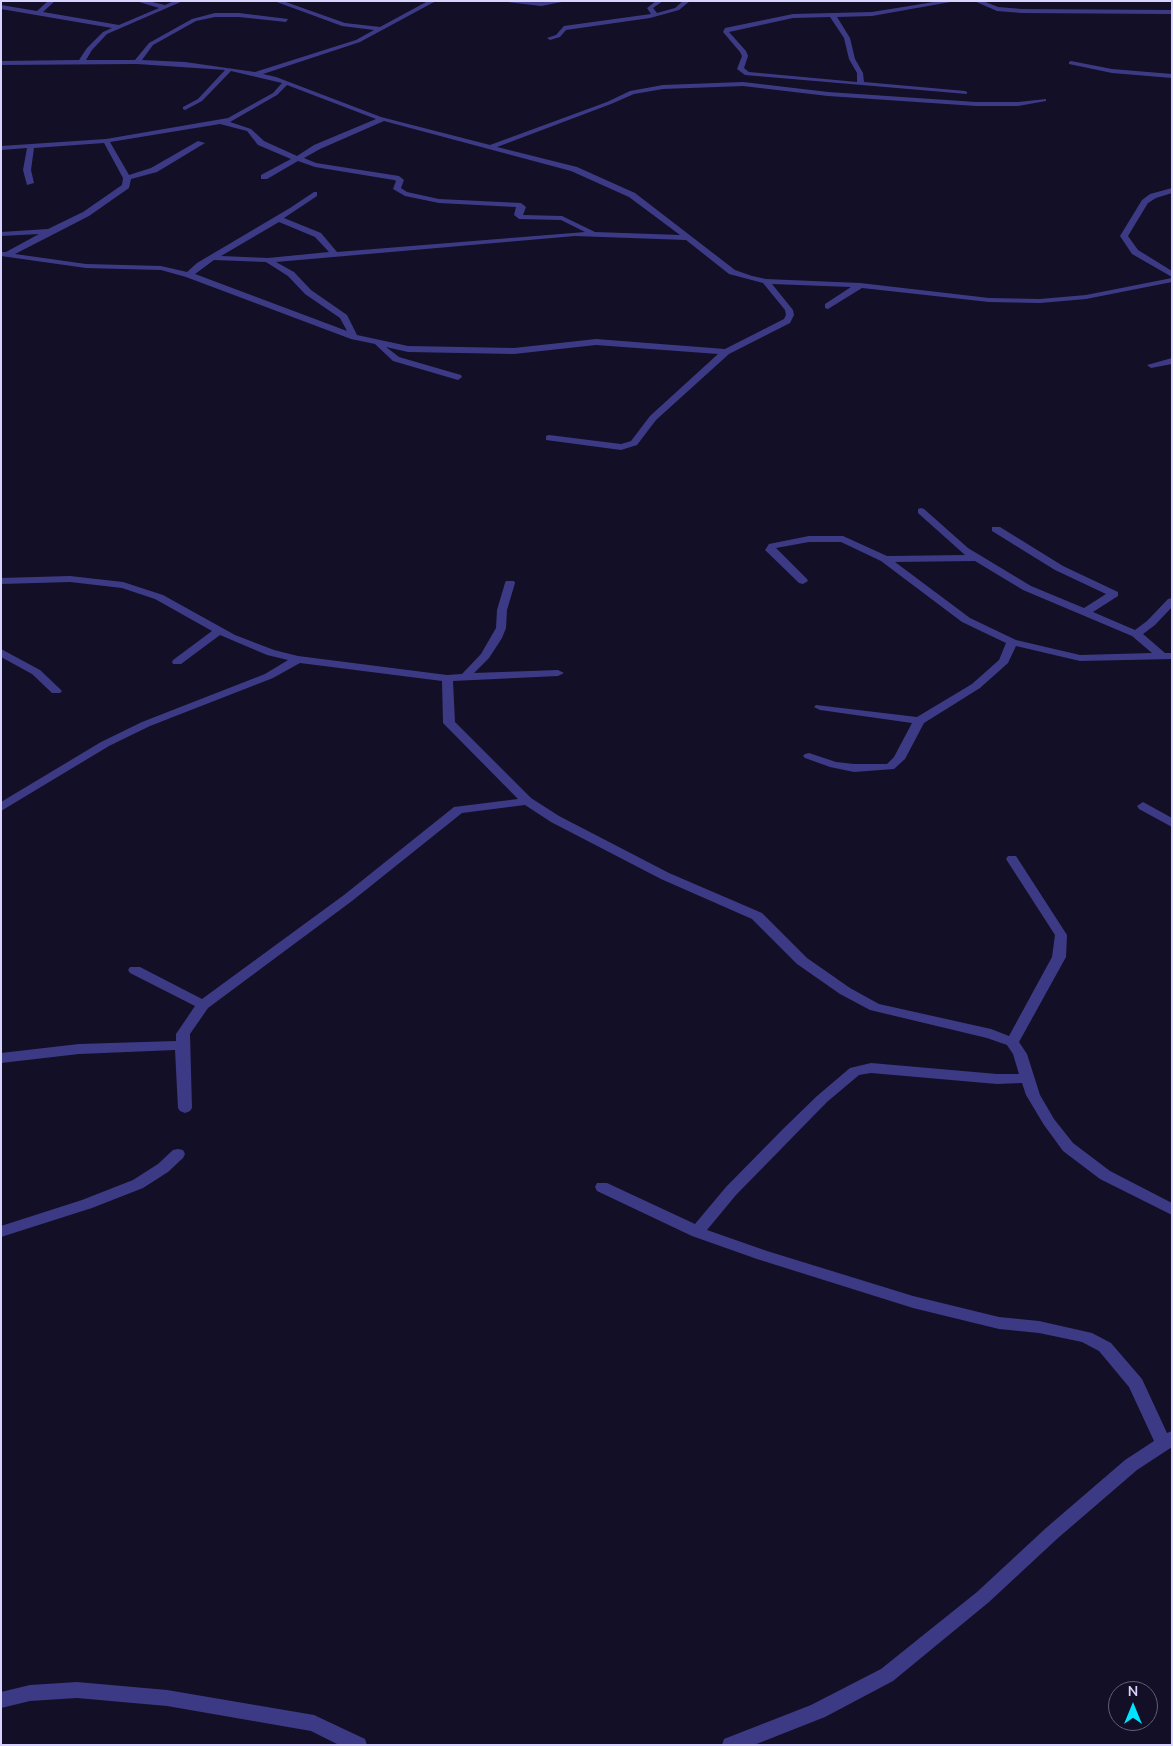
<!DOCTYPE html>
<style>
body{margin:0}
#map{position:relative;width:1173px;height:1746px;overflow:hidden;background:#130f26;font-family:"Nunito Sans",sans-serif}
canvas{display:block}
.frame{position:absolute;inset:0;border:2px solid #d9d4ff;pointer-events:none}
.north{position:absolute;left:1108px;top:1681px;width:50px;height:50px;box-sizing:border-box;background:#130f26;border:1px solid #625e7d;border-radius:50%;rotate:0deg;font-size:14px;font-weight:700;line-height:20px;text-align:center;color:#d9d4ff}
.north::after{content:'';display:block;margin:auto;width:18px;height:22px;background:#00e5ff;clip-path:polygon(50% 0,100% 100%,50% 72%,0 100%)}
</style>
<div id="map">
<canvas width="1173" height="1746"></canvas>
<div class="frame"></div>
<div class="north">N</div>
</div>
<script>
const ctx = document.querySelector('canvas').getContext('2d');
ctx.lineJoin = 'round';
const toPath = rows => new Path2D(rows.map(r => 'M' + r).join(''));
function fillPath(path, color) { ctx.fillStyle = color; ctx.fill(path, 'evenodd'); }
fillPath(toPath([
 [48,1,55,1,43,12,119,25,159,8,136,1,148,1,165,5,174,1,183,1,107,34,92,50,86,60,135,60,149,43,192,19,215,13,239,13,288,19,286,22,239,17,215,17,196,21,153,45,142,60,185,62,255,72,356,40,374,30,342,26,274,1,283,1,345,23,380,27,428,1,436,1,360,42,263,74,276,77,381,117,490,145,607,102,630,91,663,85,743,82,828,92,976,102,1018,102,1046,99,1046,101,1018,106,976,106,828,96,743,86,663,89,634,94,611,104,497,147,577,167,635,193,735,270,752,276,766,279,860,283,989,298,1040,299,1086,295,1172,278,1172,282,1086,299,1040,303,989,302,862,288,828,309,825,308,825,304,851,287,772,284,793,310,794,315,790,323,729,354,656,420,637,445,621,450,546,440,546,436,549,435,621,444,631,441,650,416,718,354,596,345,514,354,408,352,386,347,399,357,461,375,462,377,458,380,393,361,375,344,351,339,186,277,161,270,86,268,1,256,1,252,6,252,39,234,1,236,1,232,48,229,83,212,122,185,123,178,104,143,34,148,31,170,34,183,27,185,23,170,27,148,1,150,1,146,106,139,228,118,273,93,282,83,231,71,202,101,185,110,183,109,183,107,198,99,225,70,137,64,1,65,1,61,79,60,87,48,103,32,112,28,1,9,1,5,37,11,48,1],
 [287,85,376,119,314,145,297,156,264,141,251,129,230,122,277,95,287,85],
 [384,121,571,171,629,197,680,235,595,232,562,216,523,215,526,207,521,203,439,199,407,192,401,188,404,180,399,176,316,163,304,158,320,149,384,121],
 [220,124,247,131,258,145,291,159,261,175,261,179,267,179,298,161,315,167,394,180,396,181,393,189,405,196,439,203,516,207,514,215,519,219,561,220,585,232,337,252,321,233,284,218,317,196,317,192,314,192,290,208,197,263,187,272,161,266,86,264,15,254,89,216,129,188,131,179,157,172,205,143,198,141,151,168,129,175,110,142,220,124],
 [279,222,315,237,329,252,268,258,221,256,279,222],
 [575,236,686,240,729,274,763,283,785,310,786,315,784,319,725,349,596,339,514,348,408,346,357,335,347,315,311,290,294,272,276,262,575,236],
 [214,260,266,262,288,276,305,294,340,318,347,331,195,274,214,260],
 [499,1,541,2,567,1,541,6,499,1],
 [656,1,663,1,653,8,657,13,675,8,683,1,690,1,679,10,650,18,566,30,560,37,550,40,547,38,556,35,564,26,651,14,647,8,656,1],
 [940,1,956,1,872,16,837,17,850,38,855,59,863,73,864,82,965,91,967,92,967,94,745,75,737,69,742,56,740,52,723,32,725,28,793,14,872,12,940,1],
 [830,17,844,38,849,59,857,73,857,82,749,72,744,68,748,56,746,51,729,32,793,18,830,17],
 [974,1,983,1,998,7,1022,9,1172,10,1172,14,1022,13,997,11,974,1],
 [1071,61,1112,69,1172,74,1172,78,1112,73,1069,64,1069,62,1071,61],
 [1172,188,1172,193,1156,198,1148,203,1128,236,1138,250,1172,271,1172,277,1132,254,1120,236,1142,200,1150,194,1172,188],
 [1172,358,1172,364,1151,368,1147,365,1172,358],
 [921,508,924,509,968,548,1031,586,1084,608,1106,594,1055,570,992,531,992,527,1000,527,1063,566,1118,592,1118,596,1093,612,1135,630,1147,621,1168,599,1172,598,1172,607,1155,625,1143,634,1165,653,1172,653,1172,659,1080,661,1016,646,1008,663,980,688,924,723,905,759,894,769,854,772,830,767,805,758,803,756,805,754,809,753,836,762,854,764,887,764,894,757,912,723,820,710,814,707,816,705,917,717,972,684,999,660,1006,643,962,622,881,561,841,542,809,542,776,548,807,579,808,581,803,584,799,583,765,550,769,544,809,536,843,536,887,556,965,555,918,513,918,509,921,508],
 [975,561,1023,590,1132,636,1152,653,1080,655,1016,640,970,618,895,562,975,561],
 [70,576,123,582,163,595,235,635,274,650,298,656,447,675,462,674,481,654,496,628,497,610,505,583,506,581,514,581,515,583,507,610,506,628,502,638,489,658,474,673,558,670,564,673,558,676,453,681,455,722,531,798,559,816,669,873,762,913,807,958,850,988,879,1004,991,1029,1009,1036,1052,957,1055,935,1006,859,1008,856,1016,856,1067,935,1066,957,1019,1042,1027,1054,1040,1095,1054,1119,1073,1143,1110,1171,1172,1203,1172,1215,1100,1179,1063,1151,1044,1125,1026,1095,1022,1083,997,1084,871,1073,859,1075,827,1102,736,1195,707,1230,767,1251,913,1296,999,1317,1039,1321,1092,1333,1111,1343,1142,1379,1167,1433,1172,1431,1172,1447,1137,1470,1058,1538,989,1602,893,1681,825,1717,754,1745,722,1745,724,1739,811,1705,881,1669,977,1592,1046,1528,1125,1460,1154,1441,1129,1387,1099,1351,1082,1342,1039,1333,999,1329,913,1308,757,1259,692,1236,597,1191,595,1187,597,1183,607,1183,695,1224,726,1187,783,1129,817,1096,850,1068,871,1063,997,1074,1019,1074,1013,1054,1007,1045,987,1038,870,1010,840,994,797,964,752,919,661,879,551,822,525,805,462,813,352,901,208,1008,190,1034,192,1108,190,1111,185,1113,180,1111,178,1108,175,1050,79,1054,1,1063,1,1053,79,1044,176,1041,176,1034,195,1006,130,973,128,970,130,967,140,967,202,999,344,895,454,807,518,799,443,723,442,681,300,663,273,678,150,726,109,746,1,811,1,802,101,742,142,722,265,674,288,660,267,655,220,635,181,664,173,664,172,662,173,660,212,631,155,599,122,588,70,582,1,584,1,578,70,576],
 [1,649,40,670,60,689,62,691,60,693,52,693,32,674,1,657,1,649],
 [1143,802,1172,818,1172,827,1139,809,1137,806,1143,802],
 [178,1149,183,1150,185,1154,183,1158,168,1172,143,1188,92,1208,1,1237,1,1226,82,1200,133,1180,158,1164,173,1150,178,1149],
 [77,1682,167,1690,314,1715,365,1739,367,1745,339,1745,311,1731,167,1706,77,1698,30,1701,1,1708,1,1692,30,1685,77,1682]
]), '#3d3a85');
</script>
